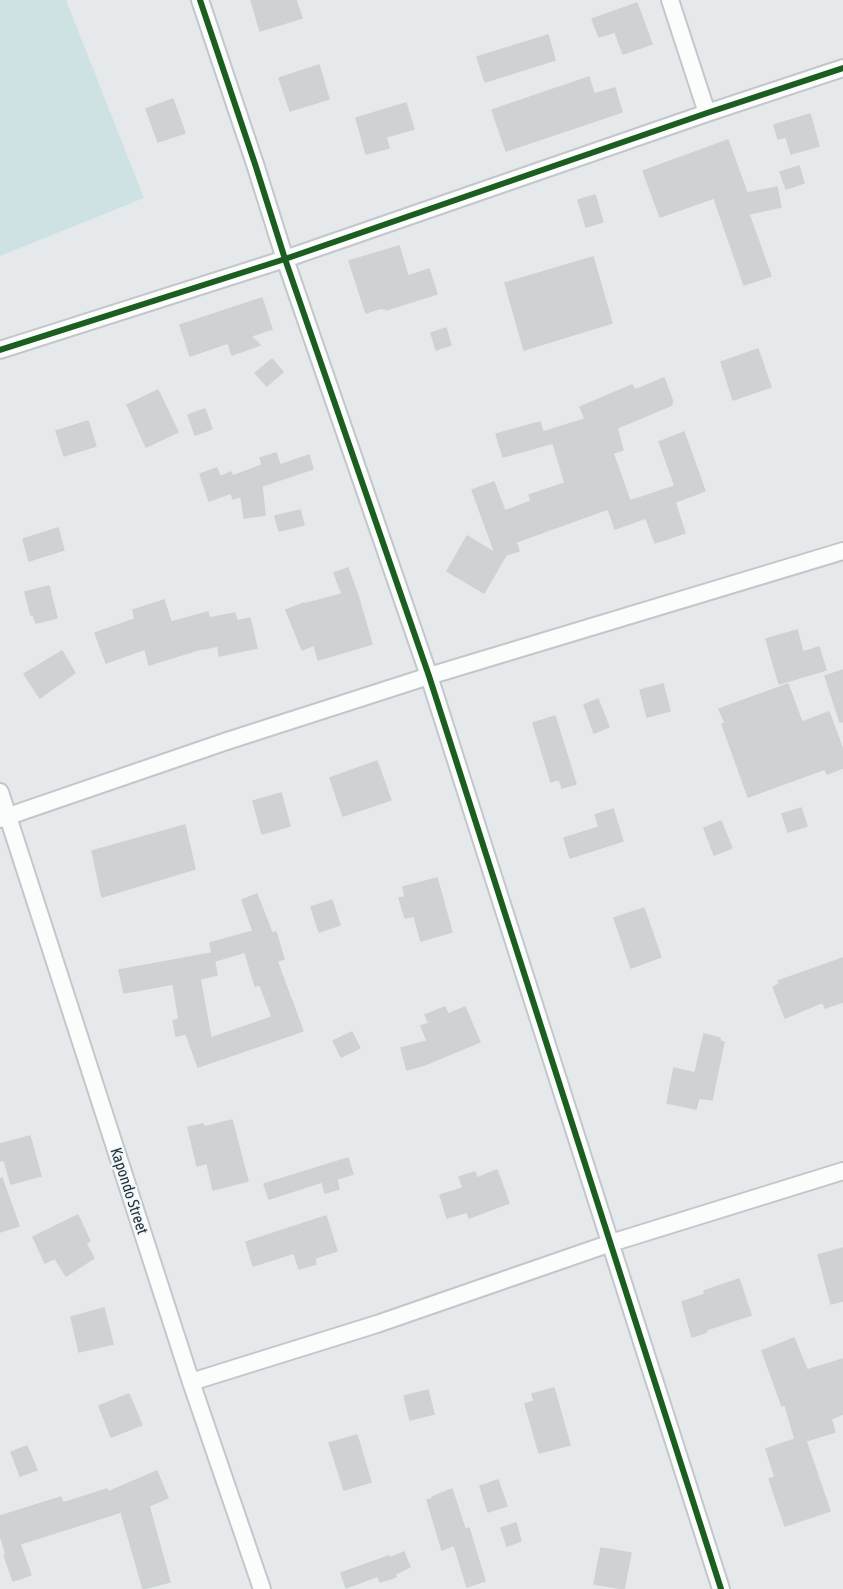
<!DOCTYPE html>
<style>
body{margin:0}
canvas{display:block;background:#e5e9eb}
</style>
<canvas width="843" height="1589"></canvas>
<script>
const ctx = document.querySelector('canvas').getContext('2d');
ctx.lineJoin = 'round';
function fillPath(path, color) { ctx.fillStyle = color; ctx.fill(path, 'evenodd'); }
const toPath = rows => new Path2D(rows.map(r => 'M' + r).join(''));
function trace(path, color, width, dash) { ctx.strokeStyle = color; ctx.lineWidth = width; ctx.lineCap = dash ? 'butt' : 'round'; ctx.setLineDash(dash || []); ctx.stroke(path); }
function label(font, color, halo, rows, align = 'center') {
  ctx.font = font + ' "Asap Condensed",sans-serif'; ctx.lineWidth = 4.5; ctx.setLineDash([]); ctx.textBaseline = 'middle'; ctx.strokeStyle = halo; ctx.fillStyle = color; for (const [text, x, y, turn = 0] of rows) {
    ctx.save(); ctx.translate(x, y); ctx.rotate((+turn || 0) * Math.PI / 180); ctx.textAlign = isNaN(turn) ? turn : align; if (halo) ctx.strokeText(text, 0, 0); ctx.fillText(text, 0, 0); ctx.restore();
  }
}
fillPath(toPath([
 [0,0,66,0,144,198,0,256]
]), '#cee2e3');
const building = toPath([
 [251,0,296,0,302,18,260,31,251,0],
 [637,3,652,44,623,54,615,32,599,37,592,19,637,3],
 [548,35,555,60,485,82,477,57,548,35],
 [319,65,329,99,290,111,279,78,319,65],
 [589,77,594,94,615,88,622,112,506,151,492,110,589,77],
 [173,99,185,133,158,142,146,109,173,99],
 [406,103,414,129,386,137,389,148,366,154,356,118,406,103],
 [810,114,819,146,791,154,786,137,778,139,774,125,810,114],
 [728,140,747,193,777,187,781,207,749,214,771,276,744,285,714,198,660,217,643,171,728,140],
 [799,166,804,183,786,189,780,172,799,166],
 [595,195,603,222,586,227,578,200,595,195],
 [399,246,408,276,429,269,437,294,386,310,385,308,382,309,381,308,366,313,349,261,399,246],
 [593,257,612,323,524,350,505,283,593,257],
 [262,298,272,329,251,336,260,345,232,355,228,343,190,356,180,325,262,298],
 [446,328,451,345,436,350,431,333,446,328],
 [758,349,771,387,733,400,721,362,758,349],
 [272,359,283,372,267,386,255,373,272,359],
 [664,378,673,402,671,402,672,405,617,428,623,450,613,453,630,501,675,486,659,442,684,432,705,491,675,502,685,533,655,543,646,518,615,529,608,509,516,542,519,551,506,555,484,593,447,571,467,536,495,553,472,490,494,482,505,511,531,501,529,495,565,483,553,443,503,457,496,434,540,422,543,432,585,419,580,407,632,385,635,390,664,378],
 [158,390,178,432,146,447,127,405,158,390],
 [205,409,212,429,195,435,188,415,205,409],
 [88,421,96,446,64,456,56,431,88,421],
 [276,453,280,465,309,455,313,469,262,486,265,515,244,518,241,496,233,499,231,493,209,501,200,474,217,468,220,477,231,472,233,476,262,465,260,458,276,453],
 [300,510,304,525,279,531,275,516,300,510],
 [58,528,64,550,29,561,23,539,58,528],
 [348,568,358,596,372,644,318,660,314,645,302,650,286,610,304,603,304,604,342,594,334,573,348,568],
 [49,586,57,618,36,623,33,615,31,615,25,592,49,586],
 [164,600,171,622,208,612,209,618,235,613,237,621,250,618,257,648,219,656,218,646,204,649,204,648,149,665,145,649,106,663,95,633,135,619,133,610,164,600],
 [797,630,803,652,819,647,826,670,779,684,766,639,797,630],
 [62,651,75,673,40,698,24,674,62,651],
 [843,670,843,722,840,722,825,676,843,670],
 [663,684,670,711,647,717,640,690,663,684],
 [788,684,802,722,829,712,843,750,843,768,827,774,825,769,748,797,722,724,725,723,719,709,788,684],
 [598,699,609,727,594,733,584,705,598,699],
 [555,716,576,784,562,788,559,779,551,782,533,723,555,716],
 [377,761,391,800,343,816,330,778,377,761],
 [281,793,290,826,262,834,253,801,281,793],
 [801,808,807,826,788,832,782,814,801,808],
 [613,809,623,841,570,858,564,838,599,827,595,815,613,809],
 [721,821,732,848,714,855,704,828,721,821],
 [185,825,195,869,102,897,92,851,185,825],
 [437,878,452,932,421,941,414,916,405,918,399,898,405,897,403,887,437,878],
 [257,894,272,933,276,932,284,959,277,961,303,1031,198,1067,186,1034,176,1036,173,1021,179,1019,173,984,124,993,119,970,212,953,210,943,253,931,242,900,257,894],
 [245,952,255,986,260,985,272,1017,211,1038,200,979,217,975,214,958,215,961,245,952],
 [332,900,340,925,319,932,311,907,332,900],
 [644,908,661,957,631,968,614,918,644,908],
 [843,958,843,1002,825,1008,823,1002,785,1018,773,987,780,984,778,981,843,958],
 [445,1007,448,1014,465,1007,480,1042,424,1065,407,1070,401,1048,427,1041,421,1026,429,1023,425,1015,445,1007],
 [352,1032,360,1048,341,1057,333,1041,352,1032],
 [704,1034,720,1038,720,1041,724,1042,712,1100,699,1098,696,1109,667,1103,674,1068,695,1073,704,1034],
 [232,1120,248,1181,213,1190,207,1163,197,1166,188,1127,203,1124,204,1127,232,1120],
 [30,1136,41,1176,11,1184,4,1160,0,1161,0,1144,30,1136],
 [348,1158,353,1174,337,1179,339,1189,325,1193,322,1182,269,1199,264,1184,348,1158],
 [497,1170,509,1203,469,1218,467,1212,447,1218,440,1195,463,1188,459,1177,475,1172,477,1178,497,1170],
 [2,1178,19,1226,0,1232,0,1179,2,1178],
 [78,1215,90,1241,86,1243,94,1258,66,1276,55,1258,45,1263,33,1237,78,1215],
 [326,1216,337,1251,315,1258,316,1264,299,1269,294,1253,253,1266,246,1242,326,1216],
 [843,1248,843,1301,831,1304,818,1255,843,1248],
 [739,1279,751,1315,706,1330,707,1332,692,1337,682,1302,705,1294,704,1291,739,1279],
 [104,1308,113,1344,79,1352,71,1317,104,1308],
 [794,1338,807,1370,843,1359,843,1414,831,1419,835,1432,806,1441,830,1511,785,1526,769,1479,775,1477,766,1449,795,1439,785,1405,782,1406,762,1351,794,1338],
 [554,1388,570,1445,539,1453,525,1404,534,1401,532,1394,554,1388],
 [428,1390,434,1414,410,1420,404,1396,428,1390],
 [129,1394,142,1425,111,1437,99,1406,129,1394],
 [357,1435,371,1482,344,1490,329,1443,357,1435],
 [27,1446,37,1470,20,1476,11,1452,27,1446],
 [157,1471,168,1498,149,1506,170,1582,143,1589,121,1512,20,1544,31,1575,13,1581,4,1555,6,1554,0,1535,0,1516,61,1497,63,1503,107,1489,108,1492,157,1471],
 [498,1480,507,1506,488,1512,480,1486,498,1480],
 [452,1489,465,1529,469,1528,485,1581,467,1587,454,1545,442,1550,427,1500,432,1499,432,1497,452,1489],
 [516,1523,521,1541,507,1546,501,1528,516,1523],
 [601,1548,631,1553,624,1589,594,1584,601,1548],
 [404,1552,410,1567,395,1574,396,1577,380,1582,378,1576,346,1588,341,1573,389,1556,390,1558,404,1552]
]);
fillPath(building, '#ced2d3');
trace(building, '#ced2d3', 1.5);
const minor = toPath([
 [200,0,255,164,285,259,429,676,721,1589],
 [670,0,707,113],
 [0,350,285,259,707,113,843,68],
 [0,792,191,1382,262,1589],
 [0,819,227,741,429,676,843,551],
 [191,1382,377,1324,611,1243,843,1171]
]);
trace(minor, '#c4c7c9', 20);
trace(minor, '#fbfcfc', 16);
trace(toPath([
 [200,0,255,164,285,259,429,676,721,1589],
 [0,350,285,259,707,113,843,68]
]), '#1b5e20', 6);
label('16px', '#23323e', '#f4f8f9', [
 ["Kapondo Street",129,1191,72]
]);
</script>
